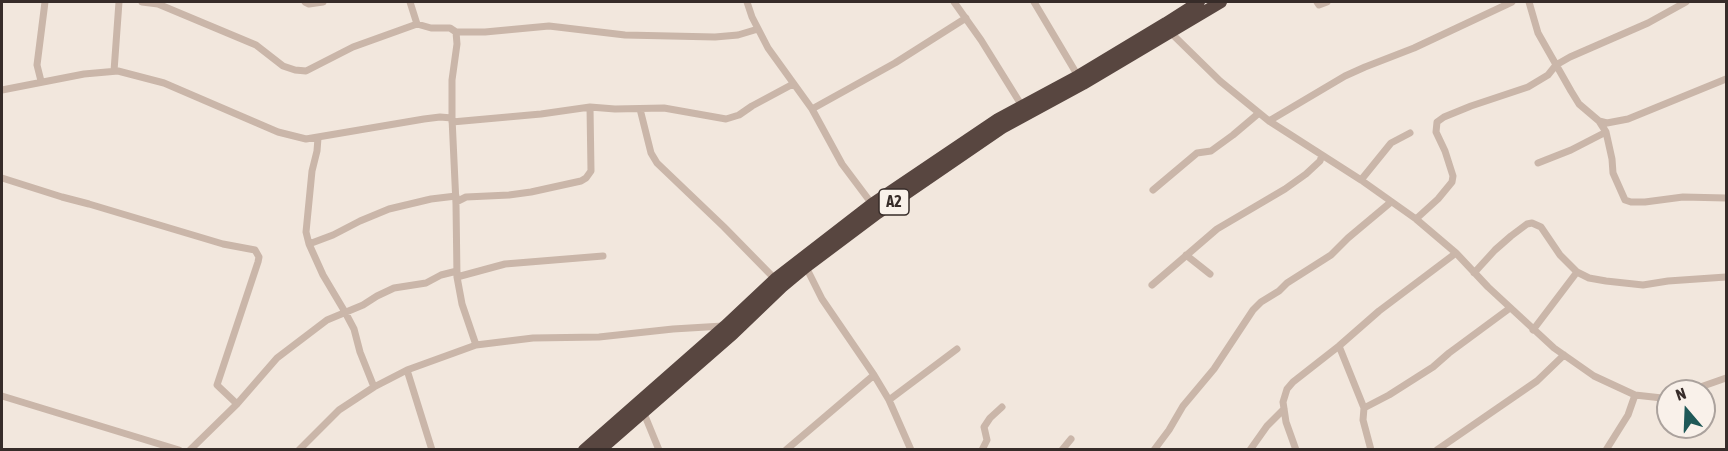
<!DOCTYPE html>
<style>
body{margin:0}
#map{position:relative;width:1728px;height:451px;overflow:hidden;background:#f2e7dd;font-family:"Asap Condensed",sans-serif}
canvas{display:block}
.frame{position:absolute;inset:0;border:3px solid #372c29;pointer-events:none}
.north{position:absolute;left:1656px;top:379px;width:60px;height:60px;box-sizing:border-box;background:#f9f1ea;border:2px solid #aba29d;border-radius:50%;rotate:341deg;font-size:16px;font-weight:700;line-height:24px;text-align:center;color:#372c29}
.north::after{content:'';display:block;margin:auto;width:21px;height:27px;background:#1f5857;clip-path:polygon(50% 0,100% 100%,50% 72%,0 100%)}
</style>
<div id="map">
<canvas width="1728" height="451"></canvas>
<div class="frame"></div>
<div class="north">N</div>
</div>
<script>
const ctx = document.querySelector('canvas').getContext('2d');
ctx.lineJoin = 'round';
const toPath = rows => new Path2D(rows.map(r => 'M' + r).join(''));
function trace(path, color, width, dash) { ctx.strokeStyle = color; ctx.lineWidth = width; ctx.lineCap = dash ? 'butt' : 'round'; ctx.setLineDash(dash || []); ctx.stroke(path); }
function label(font, color, halo, rows, align = 'center') {
  ctx.font = font + ' "Asap Condensed",sans-serif'; ctx.lineWidth = 4.5; ctx.setLineDash([]); ctx.textBaseline = 'middle'; ctx.strokeStyle = halo; ctx.fillStyle = color; for (const [text, x, y, turn = 0] of rows) {
    ctx.save(); ctx.translate(x, y); ctx.rotate((+turn || 0) * Math.PI / 180); ctx.textAlign = isNaN(turn) ? turn : align; if (halo) ctx.strokeText(text, 0, 0); ctx.fillText(text, 0, 0); ctx.restore();
  }
}
trace(toPath([
 [142,2,158,4,256,45,283,66,295,70,306,71,353,47,417,24],
 [305,2,309,4,323,2],
 [410,2,417,24,431,28,450,28,456,32,485,32,549,26,625,35,715,37,738,35,758,29],
 [747,2,752,17,768,48,812,109,842,164,872,204],
 [954,2,981,40,1022,106],
 [1034,2,1078,76],
 [1317,2,1319,5,1327,2],
 [1529,2,1538,33,1571,91,1579,104,1599,121,1607,123,1628,119,1726,79],
 [456,32,457,44,452,80,452,118,456,204,457,277,462,304,476,345],
 [1170,32,1220,81,1269,121,1361,180,1416,219,1456,253,1488,287,1554,348,1594,376,1635,395,1662,398,1668,397],
 [114,71,119,2],
 [41,81,37,65,45,2],
 [2,90,84,74,118,71,164,83,278,132,306,139,424,119,440,117,452,118],
 [640,109,651,153,657,163,724,227,775,279],
 [812,109,895,63,966,18],
 [1269,121,1345,76,1365,67,1414,48,1512,2],
 [1599,121,1606,132,1612,159,1613,173,1625,200,1631,202,1645,202,1683,197,1726,198],
 [452,122,541,114,590,107,615,109,664,108,726,119,739,115,752,106,793,84],
 [318,138,317,151,312,171,306,232,309,244,323,275,345,312,354,329,360,352,374,387],
 [1538,163,1571,150,1606,132],
 [2,178,62,197,89,204,223,244,255,250,259,257,258,262,217,385,237,404],
 [1361,180,1391,143,1410,133],
 [1153,190,1197,153,1211,151,1233,135,1259,113],
 [456,202,466,197,509,195,531,192,581,181,586,178,591,171,590,107],
 [1416,219,1438,199,1452,182,1453,176,1445,151,1436,132,1437,122,1444,117,1471,106,1528,87,1548,75,1556,65,1570,57,1648,23,1686,2],
 [309,244,333,235,360,221,389,209,431,199,456,196],
 [1186,255,1210,274],
 [806,267,822,299,874,375,889,400,911,450],
 [1474,273,1495,250,1511,236,1527,224,1532,223,1541,227,1560,255,1577,272,1589,278,1606,281,1643,285,1668,281,1726,277],
 [457,277,505,264,603,256],
 [1152,285,1217,229,1285,189,1306,174,1320,161,1322,155],
 [1533,330,1577,272],
 [1339,346,1364,408,1363,420,1371,450],
 [407,370,432,450],
 [1689,391,1726,378],
 [2,396,179,450],
 [889,400,957,349],
 [1364,408,1389,395,1433,367,1449,353,1510,308],
 [643,411,659,450],
 [190,450,237,404,277,358,327,320,363,305,377,296,394,288,426,283,441,275,457,271],
 [299,450,339,410,374,387,407,370,476,345,533,338,599,337,673,329,723,326],
 [786,450,874,375],
 [982,450,987,440,984,427,990,418,1002,407],
 [1062,450,1071,439],
 [1154,450,1169,430,1183,406,1214,369,1253,310,1261,302,1279,291,1287,283,1331,255,1348,238,1391,202],
 [1250,450,1267,426,1284,409],
 [1296,450,1286,422,1283,402,1287,389,1293,382,1339,346,1379,311,1456,253],
 [1437,450,1537,381,1564,355],
 [1606,450,1628,415,1635,395]
]), '#cab6a9', 7);
trace(toPath([
 [584,450,725,326,775,279,872,204,998,119,1078,76,1166,23,1199,2],
 [600,450,733,334,782,287,806,267,878,213,1002,128,1083,84,1221,2]
]), '#584640', 12);
for (const [x, y, w] of [
 [894,202,30]
]) { const box = new Path2D(); box.roundRect(x - w / 2, y - 13, w, 26, 4.5); ctx.fillStyle = '#f9f1ea'; ctx.fill(box); trace(box, '#372c29', 1.5); }
label('bold 16px', '#372c29', null, [
 ["A2",894,202]
]);
</script>
